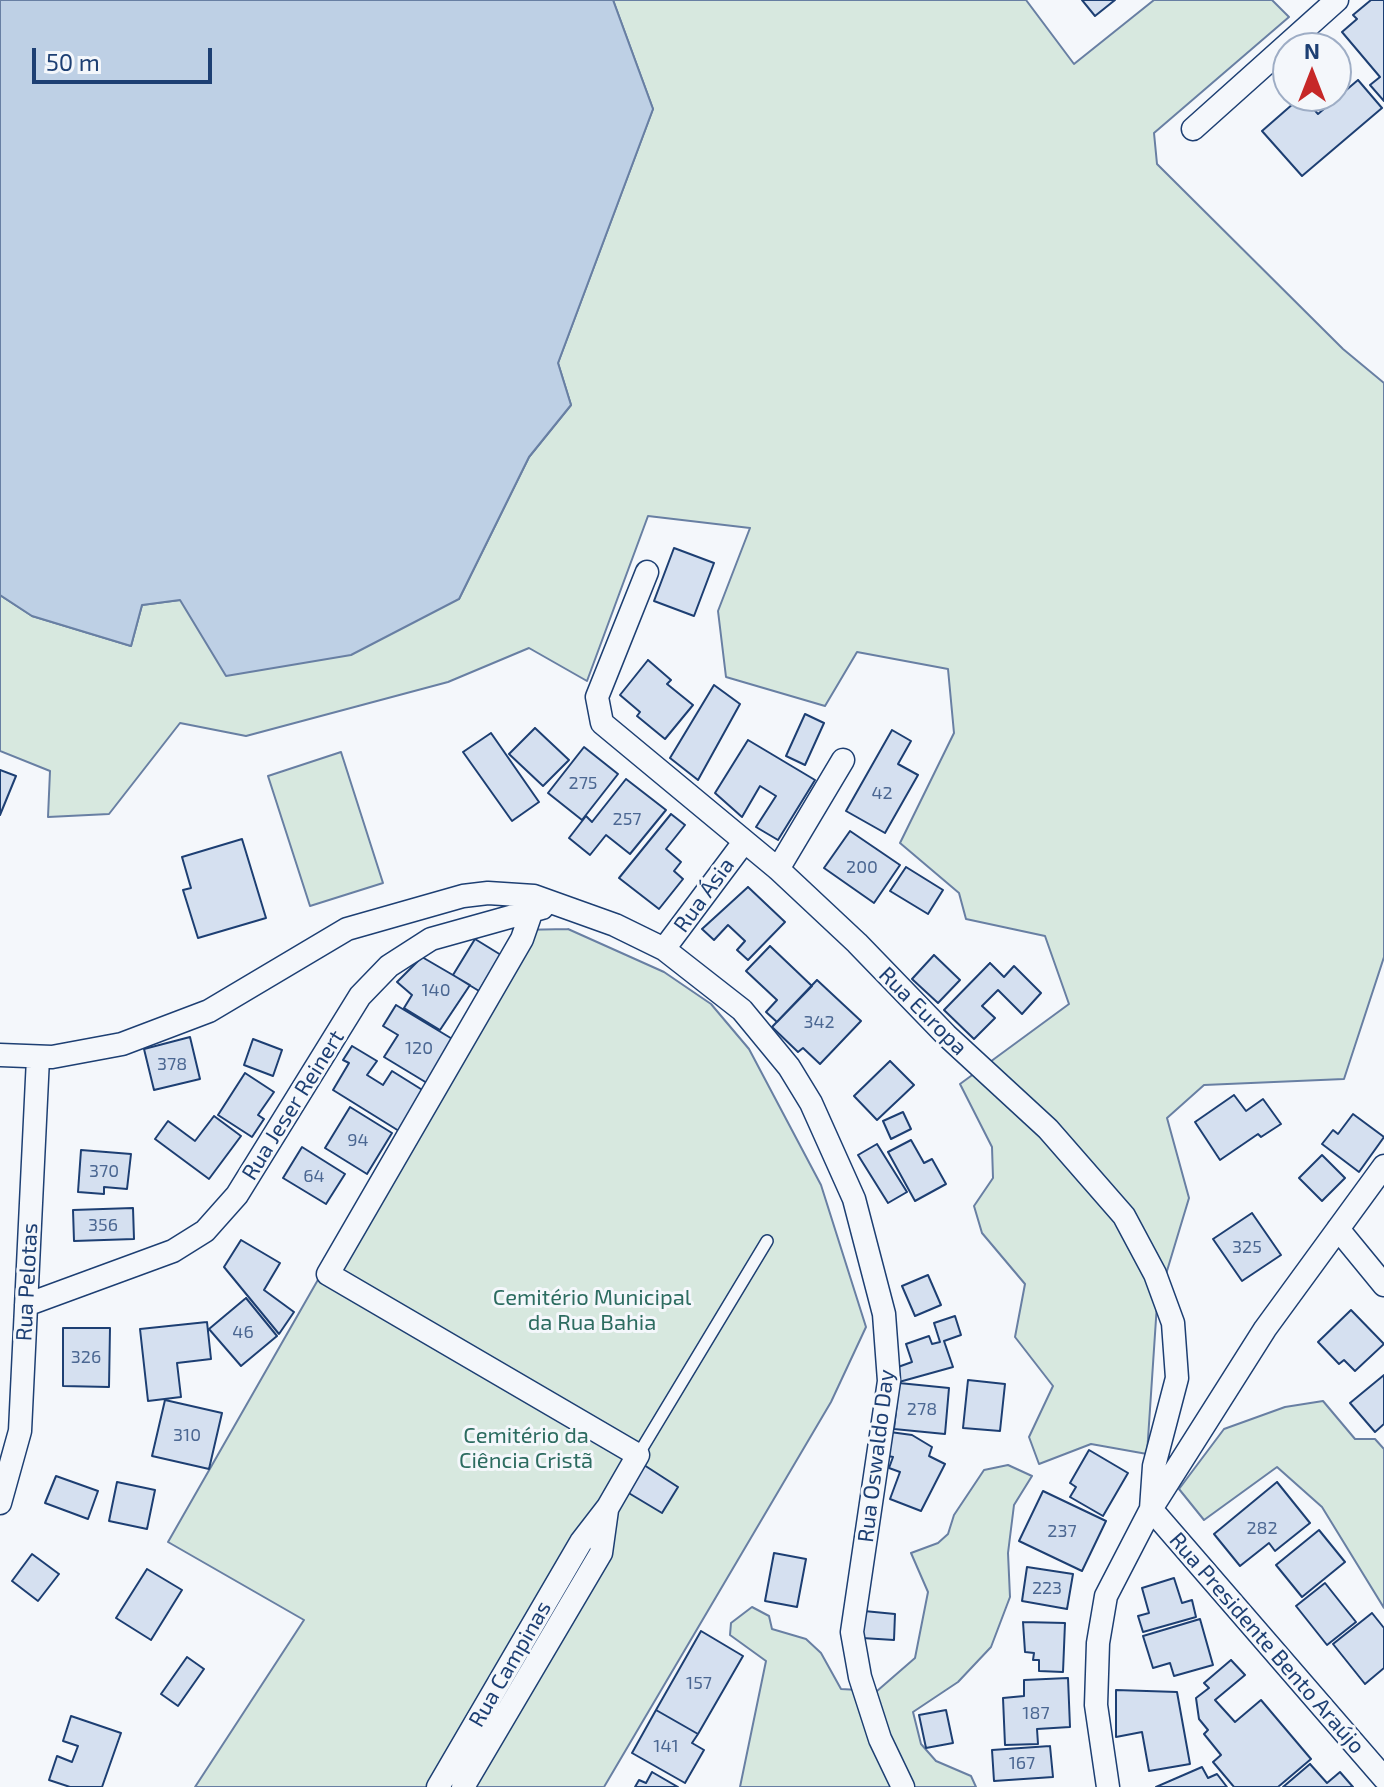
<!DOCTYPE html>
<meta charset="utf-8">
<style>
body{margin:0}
#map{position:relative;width:1384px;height:1787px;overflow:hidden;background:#f4f7fb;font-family:"Exo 2",sans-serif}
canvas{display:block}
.north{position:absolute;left:1272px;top:32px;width:80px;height:80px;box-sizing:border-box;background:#f4f7fb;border:2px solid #9eadc5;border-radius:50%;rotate:0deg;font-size:22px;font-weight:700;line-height:32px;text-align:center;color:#1d3f73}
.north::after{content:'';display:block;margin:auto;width:28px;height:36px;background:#c62828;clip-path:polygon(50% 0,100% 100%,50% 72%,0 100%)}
.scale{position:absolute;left:32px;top:48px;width:180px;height:36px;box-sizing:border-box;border:4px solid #1d3f73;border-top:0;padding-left:10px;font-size:24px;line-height:28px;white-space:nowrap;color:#1d3f73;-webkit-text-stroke:6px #f4f7fb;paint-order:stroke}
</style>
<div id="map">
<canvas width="1384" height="1787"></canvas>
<div class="north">N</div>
<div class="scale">50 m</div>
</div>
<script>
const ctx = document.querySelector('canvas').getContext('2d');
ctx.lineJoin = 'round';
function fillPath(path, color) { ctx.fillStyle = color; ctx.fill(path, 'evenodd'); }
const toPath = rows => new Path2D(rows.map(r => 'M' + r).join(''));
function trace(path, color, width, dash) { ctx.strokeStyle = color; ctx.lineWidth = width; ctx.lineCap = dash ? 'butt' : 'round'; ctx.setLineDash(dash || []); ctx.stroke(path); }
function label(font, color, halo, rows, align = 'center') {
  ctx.font = font + ' "Exo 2",sans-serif'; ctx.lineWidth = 6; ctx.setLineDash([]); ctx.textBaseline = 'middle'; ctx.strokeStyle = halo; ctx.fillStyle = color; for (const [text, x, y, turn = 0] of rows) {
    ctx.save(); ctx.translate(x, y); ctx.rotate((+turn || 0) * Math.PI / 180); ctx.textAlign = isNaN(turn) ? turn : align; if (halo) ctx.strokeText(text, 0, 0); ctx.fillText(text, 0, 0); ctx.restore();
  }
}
const green = toPath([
 [613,0,1026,0,1074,64,1154,0,1272,0,1289,17,1154,133,1157,164,1343,349,1384,383,1384,957,1344,1079,1204,1085,1167,1118,1189,1198,1157,1304,1147,1454,1091,1444,1039,1464,1029,1437,1053,1386,1015,1337,1025,1284,982,1233,974,1206,993,1178,992,1147,960,1084,1069,1004,1045,936,966,919,959,893,900,843,954,733,948,669,857,652,825,706,726,677,718,611,750,528,648,516,587,681,529,648,448,682,246,736,180,723,109,814,48,817,50,771,0,751,0,595,32,616,131,646,142,605,180,600,459,599,529,457,571,405,558,363,653,109,613,0],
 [341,752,383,883,310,906,268,776,341,752],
 [568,929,664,972,711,1004,749,1049,821,1185,866,1327,831,1402,604,1787,195,1787,304,1620,168,1542,518,930,568,929],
 [1323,1401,1355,1439,1375,1439,1384,1449,1384,1608,1322,1507,1277,1467,1204,1520,1179,1489,1224,1429,1285,1407,1323,1401],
 [1008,1465,1032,1476,1014,1505,1008,1553,1010,1597,991,1647,958,1682,913,1712,921,1744,936,1761,971,1776,976,1787,740,1787,766,1661,730,1635,731,1623,752,1607,769,1616,772,1629,806,1639,821,1653,841,1689,877,1691,915,1658,928,1592,911,1553,938,1543,948,1534,954,1515,984,1470,1008,1465]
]);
fillPath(green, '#d7e8df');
trace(green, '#687fa3', 2);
const water = toPath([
 [0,0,613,0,653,109,558,363,571,405,529,457,459,599,351,655,226,676,180,600,142,605,131,646,32,616,0,595,0,0]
]);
fillPath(water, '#bed0e5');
trace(water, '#687fa3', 2);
const building = toPath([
 [1082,0,1115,0,1095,16,1082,0],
 [1371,0,1384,0,1384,101,1370,85,1380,77,1342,32,1357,19,1353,15,1371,0],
 [1358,80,1382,108,1302,176,1262,131,1302,96,1318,114,1358,80],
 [674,548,714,563,694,616,654,601,674,548],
 [648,660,671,680,667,684,693,705,665,739,637,716,640,712,620,695,648,660],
 [714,685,740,704,698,780,670,758,714,685],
 [805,714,824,723,805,765,786,756,805,714],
 [535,728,569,760,543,786,509,754,535,728],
 [892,730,911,741,898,764,918,775,885,833,846,811,892,730],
 [491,733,539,802,512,821,463,752,491,733],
 [748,740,815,780,778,840,756,827,776,796,760,786,742,817,715,793,748,740],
 [584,747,618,774,582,820,548,793,584,747],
 [0,770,16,776,0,815,0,770],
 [626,779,666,810,630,854,606,835,590,855,569,838,586,816,592,822,626,779],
 [671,814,685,825,666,849,681,862,674,871,683,879,659,909,619,878,671,814],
 [850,831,900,865,874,903,824,868,850,831],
 [242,839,266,918,198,938,183,890,191,888,182,857,242,839],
 [906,867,943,890,928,914,890,891,906,867],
 [748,887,785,922,748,960,737,950,745,941,728,925,714,940,702,929,748,887],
 [475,939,501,955,479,991,453,975,475,939],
 [770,946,812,986,777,1022,766,1012,777,1000,746,971,770,946],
 [934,955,960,980,938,1003,912,979,934,955],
 [422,957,470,985,440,1030,404,1008,412,995,397,982,422,957],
 [990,963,1004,977,1014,966,1041,993,1022,1014,998,990,982,1006,995,1018,974,1039,944,1010,990,963],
 [817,980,861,1021,820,1064,803,1048,798,1052,772,1027,817,980],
 [396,1005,454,1040,427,1083,384,1057,398,1035,383,1026,396,1005],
 [190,1037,200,1079,154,1090,144,1049,190,1037],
 [253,1039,282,1050,273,1076,244,1065,253,1039],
 [352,1046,377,1061,367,1075,383,1085,392,1071,424,1091,399,1131,333,1090,349,1063,343,1060,352,1046],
 [890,1061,914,1085,877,1120,854,1096,890,1061],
 [245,1073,274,1092,258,1115,264,1119,252,1137,218,1115,245,1073],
 [1234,1095,1246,1111,1263,1099,1281,1124,1261,1137,1258,1134,1220,1160,1195,1122,1234,1095],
 [350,1107,392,1133,367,1174,325,1148,350,1107],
 [903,1112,911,1129,891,1139,883,1121,903,1112],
 [1353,1114,1384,1137,1359,1172,1322,1144,1333,1130,1338,1134,1353,1114],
 [214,1116,241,1136,209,1179,155,1139,168,1121,195,1141,214,1116],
 [911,1140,924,1163,932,1159,946,1184,915,1201,888,1152,911,1140],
 [877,1144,907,1192,888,1203,858,1155,877,1144],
 [302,1147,345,1174,326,1204,283,1178,302,1147],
 [81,1150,131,1154,127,1189,104,1187,104,1194,78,1192,81,1150],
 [1322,1155,1345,1178,1322,1201,1299,1178,1322,1155],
 [133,1208,134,1239,74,1241,73,1210,133,1208],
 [1252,1213,1281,1255,1242,1281,1213,1239,1252,1213],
 [241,1240,280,1263,264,1290,294,1312,279,1334,224,1267,241,1240],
 [928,1275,941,1305,915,1316,902,1286,928,1275],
 [246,1298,277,1336,241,1366,209,1329,246,1298],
 [1351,1310,1384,1344,1355,1371,1344,1360,1339,1364,1318,1342,1351,1310],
 [955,1316,961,1335,944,1341,953,1367,899,1382,898,1367,912,1362,906,1344,929,1336,932,1344,940,1342,934,1323,955,1316],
 [207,1322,211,1359,177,1363,181,1397,148,1401,140,1329,207,1322],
 [63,1328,110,1328,109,1387,63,1386,63,1328],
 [1384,1375,1384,1424,1375,1432,1350,1403,1384,1375],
 [968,1380,1005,1384,1000,1431,963,1428,968,1380],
 [899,1383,949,1388,945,1434,894,1429,899,1383],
 [165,1400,222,1413,209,1469,152,1456,165,1400],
 [890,1432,912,1435,932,1447,929,1456,945,1464,921,1511,890,1499,900,1472,889,1468,893,1457,888,1456,890,1432],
 [1089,1450,1128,1473,1103,1516,1070,1497,1076,1487,1070,1483,1089,1450],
 [644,1465,678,1487,662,1513,627,1492,644,1465],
 [56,1476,98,1491,88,1519,45,1503,56,1476],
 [117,1482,155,1490,147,1529,109,1521,117,1482],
 [1277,1482,1310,1523,1275,1551,1269,1543,1240,1566,1214,1534,1277,1482],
 [1043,1491,1106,1521,1082,1571,1019,1541,1043,1491],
 [1319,1530,1345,1562,1302,1597,1276,1565,1319,1530],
 [774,1553,806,1559,797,1607,765,1601,774,1553],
 [32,1554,59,1574,38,1601,12,1581,32,1554],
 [1027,1567,1073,1574,1067,1609,1022,1601,1027,1567],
 [147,1569,182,1590,151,1640,116,1618,147,1569],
 [1174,1578,1182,1603,1192,1600,1196,1617,1143,1632,1138,1616,1149,1613,1142,1588,1174,1578],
 [1325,1583,1356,1622,1327,1645,1296,1606,1325,1583],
 [864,1611,895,1614,894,1640,862,1638,864,1611],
 [1372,1613,1384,1628,1384,1668,1365,1684,1333,1644,1372,1613],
 [1200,1619,1213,1665,1174,1676,1170,1663,1153,1668,1143,1636,1200,1619],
 [1023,1622,1065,1623,1063,1672,1039,1671,1039,1660,1033,1660,1034,1653,1025,1652,1023,1622],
 [701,1631,743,1656,698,1734,656,1710,701,1631],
 [187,1657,204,1669,178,1706,161,1694,187,1657],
 [1231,1660,1245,1675,1215,1700,1235,1722,1261,1700,1311,1759,1278,1787,1234,1787,1213,1762,1221,1755,1204,1734,1208,1730,1199,1719,1196,1698,1209,1688,1204,1683,1231,1660],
 [1068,1678,1070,1727,1037,1729,1038,1744,1005,1745,1003,1698,1024,1696,1024,1680,1068,1678],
 [1116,1690,1177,1692,1190,1764,1149,1771,1142,1732,1116,1737,1116,1690],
 [656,1710,698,1734,692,1743,704,1750,685,1783,632,1753,656,1710],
 [946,1710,953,1743,926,1748,919,1715,946,1710],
 [71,1716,121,1733,102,1787,70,1787,49,1780,57,1756,72,1762,78,1746,63,1741,71,1716],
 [1050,1746,1053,1777,994,1781,992,1750,1050,1746],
 [1310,1764,1327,1783,1340,1772,1353,1787,1283,1787,1310,1764],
 [1202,1767,1208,1778,1217,1774,1227,1787,1156,1787,1202,1767],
 [652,1772,678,1787,635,1787,639,1780,646,1783,652,1772]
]);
fillPath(building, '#d5e0f0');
trace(building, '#1d3f73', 2);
const service = toPath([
 [638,1455,767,1241]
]);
const minor = toPath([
 [1193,129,1337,0],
 [647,572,597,697,602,723,778,869,857,943,946,1035,1048,1129,1124,1216,1155,1274,1173,1323,1177,1378,1154,1466,1151,1509],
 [778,869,843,760],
 [664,949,744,842],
 [0,1055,52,1057,122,1044,209,1011,347,929,463,896,488,893,534,896,615,925,664,949,742,1010,789,1067,811,1103,854,1199,884,1314,889,1381,852,1632,860,1677,880,1739,903,1787],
 [1338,1229,1384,1285],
 [26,1305,173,1251,205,1231,237,1195,360,996,389,966,431,939,542,908],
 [0,1503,20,1431,38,1058],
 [1151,1509,1384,1778],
 [438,1787,581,1542,608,1507,638,1455,328,1274,522,939,531,913],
 [463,1787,601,1553,607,1510],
 [1108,1787,1096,1705,1098,1643,1106,1596,1151,1509,1265,1329,1384,1166]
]);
trace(service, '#1d3f73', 14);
trace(minor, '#1d3f73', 25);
trace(service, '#f4f7fb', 11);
trace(minor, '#f4f7fb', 22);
label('18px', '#4b6792', null, [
 ["275",583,783],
 ["42",882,793],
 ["257",627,819],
 ["200",862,867],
 ["140",436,990],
 ["342",819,1022],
 ["120",419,1048],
 ["378",172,1064],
 ["94",358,1140],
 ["370",104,1171],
 ["64",314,1176],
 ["356",103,1225],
 ["325",1247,1247],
 ["46",243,1332],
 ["326",86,1357],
 ["278",922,1409],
 ["310",187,1435],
 ["282",1262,1528],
 ["237",1062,1531],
 ["223",1047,1588],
 ["157",699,1683],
 ["187",1036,1713],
 ["141",666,1746],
 ["167",1022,1763]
]);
label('22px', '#1d3f73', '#f4f7fb', [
 ["Rua Ásia",704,895,-54],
 ["Rua Europa",923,1011,45],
 ["Rua Jeser Reinert",293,1105,-58],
 ["Rua Pelotas",27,1282,-87],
 ["Rua Oswaldo Day",876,1456,-83],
 ["Rua Presidente Bento Araújo",1267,1643,49],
 ["Rua Campinas",510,1664,-60]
]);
label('22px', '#2c6c60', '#f4f7fb', [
 ["Cemitério Municipal",592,1298],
 ["da Rua Bahia",592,1323],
 ["Cemitério da",526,1436],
 ["Ciência Cristã",526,1461]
]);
</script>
